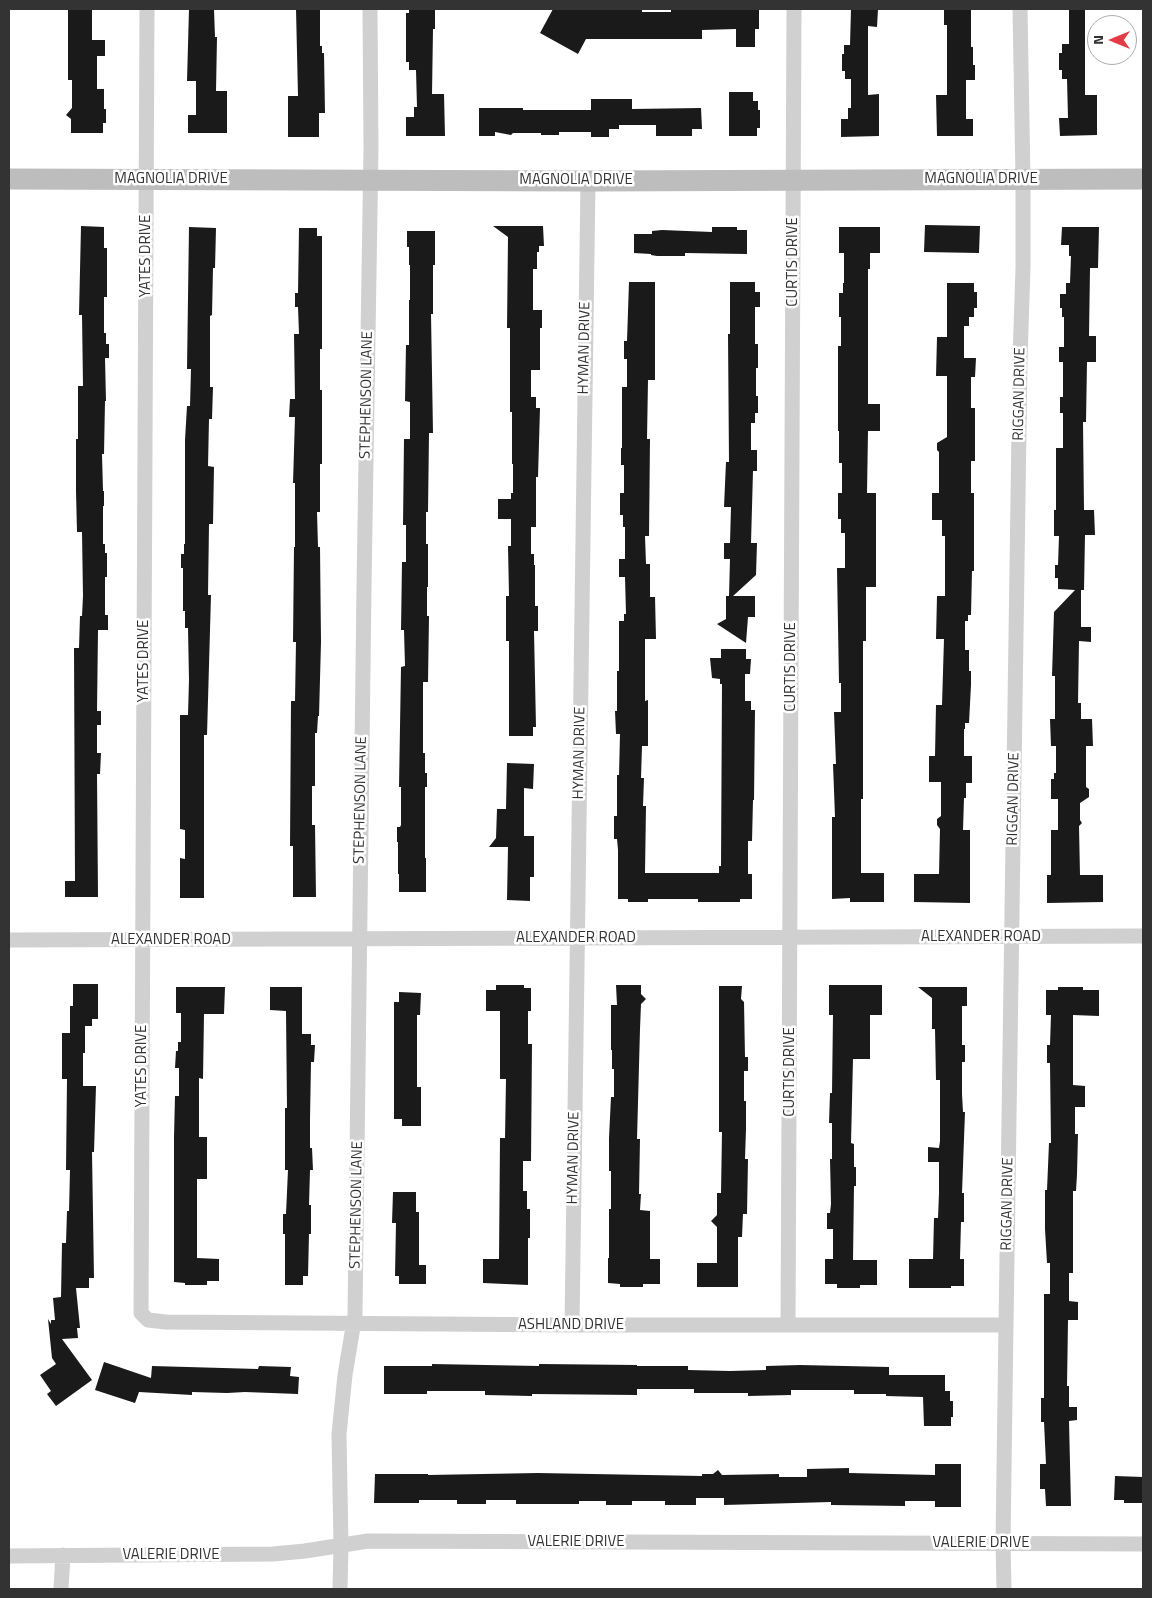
<!DOCTYPE html>
<style>
body{margin:0}
#map{position:relative;width:1152px;height:1598px;overflow:hidden;background:#fff;font-family:"Titillium Web",sans-serif}
canvas{display:block}
.frame{position:absolute;inset:0;border:10px solid #333;pointer-events:none}
.north{position:absolute;left:1087px;top:15px;width:50px;height:50px;box-sizing:border-box;background:#fff;border:1px solid #adadad;border-radius:50%;rotate:270deg;font-size:14px;font-weight:700;line-height:20px;text-align:center;color:#333}
.north::after{content:'';display:block;margin:auto;width:18px;height:22px;background:#e63946;clip-path:polygon(50% 0,100% 100%,50% 72%,0 100%)}
</style>
<div id="map">
<canvas width="1152" height="1598"></canvas>
<div class="frame"></div>
<div class="north">N</div>
</div>
<script>
const ctx = document.querySelector('canvas').getContext('2d');
ctx.lineJoin = 'round';
function fillPath(path, color) { ctx.fillStyle = color; ctx.fill(path, 'evenodd'); }
const toPath = rows => new Path2D(rows.map(r => 'M' + r).join(''));
function trace(path, color, width, dash) { ctx.strokeStyle = color; ctx.lineWidth = width; ctx.lineCap = dash ? 'butt' : 'round'; ctx.setLineDash(dash || []); ctx.stroke(path); }
function label(font, color, halo, rows, align = 'center') {
  ctx.font = font + ' "Titillium Web",sans-serif'; ctx.lineWidth = 5; ctx.setLineDash([]); ctx.textBaseline = 'middle'; ctx.strokeStyle = halo; ctx.fillStyle = color; for (const [text, x, y, turn = 0] of rows) {
    ctx.save(); ctx.translate(x, y); ctx.rotate((+turn || 0) * Math.PI / 180); ctx.textAlign = isNaN(turn) ? turn : align; if (halo) ctx.strokeText(text, 0, 0); ctx.fillText(text, 0, 0); ctx.restore();
  }
}
fillPath(toPath([
 [68,9,92,9,92,40,105,40,105,56,97,56,97,89,104,89,104,109,106,109,106,123,103,123,103,133,71,133,71,119,66,115,72,108,72,80,68,80],
 [189,9,214,9,215,37,217,37,216,91,227,91,227,133,188,133,188,115,196,115,196,81,187,81],
 [296,9,320,9,320,46,322,46,322,53,324,53,325,113,319,113,319,137,288,137,288,96,298,96],
 [409,9,435,9,435,29,433,29,432,94,444,94,445,136,406,136,406,117,414,117,414,107,417,107,416,70,409,70,409,62,406,62,406,13,409,13],
 [553,9,642,9,642,12,671,12,671,9,759,9,759,29,755,29,755,47,736,47,736,29,702,30,702,39,586,39,578,54,540,33],
 [851,9,878,9,877,27,868,26,868,95,879,94,879,136,841,137,841,119,848,119,848,108,851,108,851,79,845,79,845,71,842,71,842,54,844,54,844,45,850,45],
 [944,9,971,9,971,47,973,47,973,65,975,65,975,80,966,80,966,119,973,119,973,136,937,136,936,95,947,95,947,25,944,25],
 [1069,9,1085,9,1085,95,1097,95,1097,135,1060,136,1059,118,1068,118,1067,79,1062,79,1062,70,1059,70,1059,53,1062,53,1062,44,1069,44],
 [729,92,753,92,753,101,758,101,758,110,760,110,760,128,757,128,757,136,729,136],
 [591,99,632,99,632,109,701,108,702,129,692,129,692,136,656,136,656,125,619,125,619,129,609,129,609,137,591,137,591,132,559,132,559,135,541,135,541,133,513,133,511,135,495,132,495,136,479,136,479,108,523,108,523,110,591,110],
 [925,225,980,226,979,253,924,252],
 [81,226,104,227,104,248,107,248,107,297,104,297,104,333,106,333,106,344,109,344,109,358,105,358,106,401,105,401,104,454,102,454,103,491,104,491,104,506,103,506,103,544,105,544,105,553,107,553,107,577,105,577,105,615,108,615,108,630,98,630,97,711,101,711,101,725,97,725,97,753,101,753,100,774,97,774,98,897,65,897,65,881,75,881,74,648,79,648,80,616,82,616,83,596,82,532,77,532,76,491,76,439,78,439,78,386,83,386,82,315,79,315],
 [493,226,543,226,544,246,539,246,539,252,537,252,537,269,533,269,533,310,542,310,542,328,540,328,540,370,531,370,531,397,536,397,536,408,540,408,538,477,536,477,536,527,531,527,531,554,534,554,534,565,535,565,535,606,538,606,538,631,534,631,536,727,533,727,533,736,509,736,509,641,506,641,506,596,509,596,508,546,511,546,511,519,498,519,498,499,511,499,511,493,513,493,513,464,512,464,512,412,510,412,510,328,507,328,508,237],
 [189,227,216,228,215,268,213,268,212,315,210,316,210,387,213,387,212,419,209,419,208,466,214,467,213,524,209,524,208,595,211,595,207,735,204,735,204,898,180,898,180,858,185,859,185,830,180,829,180,715,188,715,189,680,188,628,185,628,185,611,183,611,183,568,181,568,181,554,184,554,184,544,185,544,185,440,187,406,190,406,191,369,187,369],
 [712,227,737,227,737,230,747,230,747,254,685,253,685,256,657,256,651,255,651,254,634,253,634,234,652,234,652,231,662,230,712,232],
 [839,227,880,227,880,253,870,253,870,269,868,269,868,404,880,404,880,431,868,431,867,493,876,493,876,587,866,587,866,641,863,641,863,799,861,799,861,873,884,873,884,902,850,902,850,898,832,899,832,817,835,817,833,764,836,764,834,712,841,712,841,683,839,683,837,568,845,568,845,533,841,533,841,519,838,519,838,493,842,493,842,463,839,463,839,431,838,431,838,346,841,346,841,317,839,317,839,293,843,293,843,283,844,283,844,253,839,253],
 [1062,227,1099,227,1098,268,1090,268,1089,336,1096,336,1096,362,1087,362,1086,422,1083,422,1084,510,1094,510,1095,535,1085,535,1084,590,1081,590,1081,627,1091,627,1091,642,1079,641,1078,703,1081,703,1081,719,1092,719,1093,746,1086,746,1086,787,1089,789,1089,797,1080,803,1080,820,1082,823,1079,826,1080,875,1103,875,1103,902,1047,903,1047,875,1051,875,1051,830,1058,830,1058,799,1051,799,1051,779,1054,779,1054,773,1056,773,1056,746,1051,746,1050,719,1055,719,1055,676,1052,676,1054,612,1075,590,1058,589,1058,578,1055,578,1055,565,1058,565,1059,536,1054,536,1054,510,1056,510,1056,448,1063,448,1063,413,1060,413,1060,397,1063,397,1063,362,1059,362,1059,347,1064,347,1064,317,1062,317,1062,308,1060,308,1060,294,1066,294,1066,283,1070,283,1071,256,1069,256,1069,245,1061,245],
 [299,228,317,228,317,236,322,236,322,349,320,349,320,390,322,390,322,464,320,464,320,512,317,512,318,547,320,547,321,642,319,716,318,716,317,733,315,733,315,786,312,786,312,825,315,825,316,897,293,897,293,846,290,846,291,701,295,701,296,642,293,642,294,547,295,547,295,483,293,483,295,417,289,417,290,399,295,399,294,334,299,334,298,307,295,307,295,293,298,293],
 [407,231,435,231,435,265,433,265,433,314,431,314,433,433,429,433,428,512,426,512,426,544,428,544,428,587,427,587,427,616,429,616,428,682,423,682,423,753,425,753,425,773,427,773,427,787,425,787,425,858,426,858,426,892,399,892,399,874,398,874,398,842,397,842,397,827,400,827,401,825,401,787,399,787,401,667,405,666,404,630,401,630,402,562,406,562,406,525,403,525,404,439,410,439,410,402,405,401,406,345,409,345,409,300,410,300,410,265,409,265,409,247,407,247],
 [629,282,655,282,655,380,648,380,647,439,650,439,649,536,645,536,646,564,650,564,650,597,655,597,656,639,645,639,645,701,648,700,648,746,642,746,641,778,644,778,643,806,646,806,645,873,719,873,719,866,721,866,722,684,720,684,720,679,712,678,710,658,721,658,721,649,746,649,746,659,751,659,750,674,745,674,745,701,751,701,751,710,755,710,754,800,753,800,752,841,748,841,748,874,752,874,752,899,740,899,740,902,698,902,698,899,648,899,648,902,628,902,628,899,618,899,618,850,617,839,614,839,614,816,617,816,617,775,619,775,620,734,616,734,615,711,617,711,617,671,619,671,619,621,624,621,624,614,626,614,625,577,619,577,619,559,625,559,625,527,623,527,623,515,620,515,620,493,624,493,624,465,621,465,621,448,622,448,622,387,627,387,627,359,624,359,624,341,627,341],
 [730,282,755,282,755,292,760,292,760,307,755,307,755,344,758,344,758,368,756,368,756,396,758,396,758,413,755,413,755,423,751,423,751,450,757,450,757,471,753,471,751,543,757,543,756,575,733,596,755,596,755,617,748,617,746,643,717,624,726,619,726,596,729,596,730,559,724,559,724,543,730,543,731,507,724,507,726,462,729,462,728,334,730,334],
 [947,283,974,283,974,292,977,292,977,308,974,308,974,317,969,317,969,326,964,326,964,358,976,358,975,377,971,377,971,408,975,408,975,461,971,461,971,493,974,493,974,571,972,571,971,615,968,615,968,621,965,621,965,650,969,650,969,671,971,671,971,685,969,723,965,723,965,729,964,729,964,756,972,756,972,783,966,783,966,798,964,798,963,830,970,830,970,903,914,902,914,874,939,874,940,829,937,825,937,819,941,816,941,782,929,782,929,756,935,756,936,705,942,705,944,639,936,639,937,596,945,596,945,536,942,536,942,520,932,520,932,493,939,493,939,452,937,450,937,443,947,437,947,376,936,376,937,337,947,337],
 [507,763,534,764,533,789,524,788,524,836,534,836,534,877,530,877,530,901,507,900,508,847,489,847,496,838,497,809,506,809],
 [73,984,98,984,98,1019,92,1019,92,1026,85,1026,85,1053,83,1053,83,1086,96,1086,94,1152,92,1152,94,1278,89,1278,89,1288,76,1288,80,1328,77,1328,78,1338,62,1339,92,1380,56,1406,47,1394,51,1391,40,1375,56,1364,52,1358,48,1319,51,1324,51,1320,55,1320,53,1298,61,1297,62,1243,66,1243,67,1211,69,1211,70,1170,66,1170,67,1079,62,1079,62,1033,70,1033,70,1006,73,1006],
 [496,985,524,985,524,988,531,988,531,1011,528,1011,528,1044,532,1044,531,1161,523,1161,523,1191,527,1191,527,1209,530,1209,530,1238,528,1238,528,1285,483,1283,483,1259,499,1259,500,1138,505,1138,506,1079,500,1079,500,1011,486,1011,486,990,496,990],
 [616,985,641,985,641,994,646,999,641,1004,640,1029,637,1139,640,1139,639,1194,641,1194,640,1210,650,1211,650,1259,660,1259,660,1284,643,1284,643,1287,620,1287,620,1284,608,1283,608,1258,609,1258,609,1209,611,1209,611,1171,609,1171,609,1138,611,1097,614,1097,614,1069,612,1069,612,1050,611,1050,611,1005,617,1005],
 [829,985,882,985,882,1015,870,1015,870,1059,853,1059,851,1143,854,1144,854,1167,856,1167,856,1186,854,1186,853,1260,877,1260,877,1285,860,1285,860,1288,837,1288,837,1284,825,1284,825,1259,833,1259,833,1229,827,1229,827,1213,830,1213,831,1204,830,1159,832,1159,832,1123,829,1123,830,1093,832,1093,833,1015,829,1015],
 [719,986,742,986,741,999,744,1002,745,1057,748,1057,748,1071,744,1071,744,1101,746,1101,746,1129,745,1159,748,1159,747,1214,743,1214,742,1237,738,1237,738,1287,697,1287,697,1263,717,1263,717,1227,711,1221,717,1215,717,1193,721,1193,722,1132,719,1132],
 [176,987,225,987,224,1014,204,1014,203,1079,199,1078,199,1137,207,1137,207,1179,197,1179,197,1258,219,1259,219,1281,207,1281,207,1285,185,1285,185,1283,174,1282,174,1137,175,1096,179,1096,179,1068,175,1068,176,1051,178,1051,178,1042,181,1042,181,1013,176,1013],
 [270,987,302,987,302,1034,311,1034,311,1045,315,1045,314,1062,311,1062,310,1119,310,1148,312,1148,313,1170,310,1170,309,1205,311,1205,311,1234,309,1234,308,1276,303,1276,303,1285,285,1285,285,1234,283,1234,283,1214,286,1214,288,1170,285,1170,285,1108,287,1108,286,1011,270,1010],
 [918,987,967,987,967,1006,962,1006,962,1045,965,1045,965,1062,962,1062,962,1094,963,1112,965,1112,962,1193,964,1193,964,1222,961,1222,960,1259,964,1259,964,1286,951,1286,951,1288,909,1288,909,1259,933,1259,934,1218,938,1218,939,1193,939,1162,928,1162,928,1147,939,1148,940,1141,940,1080,936,1080,935,1029,932,1029,932,998],
 [1058,987,1083,987,1083,990,1099,990,1099,1016,1073,1015,1073,1085,1085,1086,1085,1107,1075,1107,1075,1134,1078,1134,1077,1174,1076,1191,1073,1191,1073,1273,1069,1273,1069,1301,1078,1302,1078,1320,1068,1320,1067,1386,1069,1386,1069,1407,1077,1407,1077,1420,1069,1421,1071,1506,1046,1506,1045,1489,1040,1489,1040,1464,1046,1464,1044,1422,1041,1422,1041,1398,1044,1398,1044,1294,1050,1294,1050,1263,1047,1263,1045,1229,1045,1190,1047,1190,1049,1143,1051,1143,1050,1063,1047,1063,1047,1045,1050,1045,1051,1015,1046,1015,1046,990,1058,990],
 [399,992,421,993,420,1015,417,1015,417,1087,421,1087,421,1126,402,1126,402,1119,394,1119,394,1002,399,1002],
 [393,1192,416,1192,416,1212,419,1212,419,1265,426,1265,426,1284,399,1284,399,1276,395,1276,396,1223,392,1223],
 [104,1362,151,1378,152,1366,258,1369,259,1366,291,1367,290,1376,299,1377,298,1394,245,1392,227,1393,192,1392,192,1395,139,1392,135,1403,95,1390],
 [432,1364,539,1366,539,1364,637,1365,637,1366,688,1366,688,1370,730,1371,766,1370,766,1366,800,1365,889,1367,889,1375,945,1375,945,1391,950,1391,950,1401,953,1401,953,1417,951,1417,951,1426,924,1426,923,1397,886,1396,886,1394,854,1394,854,1390,791,1390,791,1395,748,1396,748,1393,694,1393,694,1389,637,1389,637,1395,532,1394,532,1396,485,1395,485,1391,427,1391,427,1394,384,1394,384,1366,432,1366],
 [935,1464,961,1464,961,1507,935,1507,935,1501,905,1501,905,1506,831,1505,831,1502,724,1505,724,1498,696,1498,696,1505,665,1505,665,1501,632,1501,632,1505,606,1505,606,1501,579,1501,579,1504,516,1504,516,1500,486,1500,486,1504,457,1504,457,1500,419,1500,419,1503,374,1503,375,1474,428,1474,428,1475,538,1473,702,1476,702,1474,713,1474,718,1470,722,1475,779,1474,779,1477,807,1477,807,1469,849,1468,849,1473,935,1475],
 [1115,1476,1143,1477,1143,1503,1124,1503,1124,1500,1114,1500]
]), '#1a1a1a');
trace(toPath([
 [147,9,141,1313,148,1320,166,1322,572,1325,1006,1325],
 [9,940,1143,936],
 [572,1325,588,181],
 [788,1325,794,9],
 [9,1556,273,1554,305,1551,368,1541,1143,1544],
 [61,1589,63,1555],
 [340,1589,341,1546,339,1434,345,1375,355,1315,364,587,371,147,370,9],
 [1004,1589,1003,1543,1006,1325,1020,360,1023,267,1023,179,1020,9]
]), '#d0d0d0', 15);
trace(toPath([
 [9,179,588,181,1143,179]
]), '#bdbdbd', 21);
label('15px', '#333', '#fff', [
 ["MAGNOLIA DRIVE",171,179],
 ["MAGNOLIA DRIVE",981,179],
 ["MAGNOLIA DRIVE",576,180],
 ["YATES DRIVE",146,256,-90],
 ["CURTIS DRIVE",793,262,-90],
 ["HYMAN DRIVE",585,348,-89],
 ["RIGGAN DRIVE",1020,394,-89],
 ["STEPHENSON LANE",367,395,-89],
 ["YATES DRIVE",144,661,-90],
 ["CURTIS DRIVE",791,667,-90],
 ["HYMAN DRIVE",580,753,-89],
 ["RIGGAN DRIVE",1014,799,-89],
 ["STEPHENSON LANE",361,800,-89],
 ["ALEXANDER ROAD",981,937],
 ["ALEXANDER ROAD",576,938],
 ["ALEXANDER ROAD",171,940],
 ["YATES DRIVE",142,1066,-90],
 ["CURTIS DRIVE",790,1072,-90],
 ["HYMAN DRIVE",574,1158,-89],
 ["RIGGAN DRIVE",1008,1204,-89],
 ["STEPHENSON LANE",357,1205,-89],
 ["ASHLAND DRIVE",571,1325],
 ["VALERIE DRIVE",576,1542],
 ["VALERIE DRIVE",981,1543],
 ["VALERIE DRIVE",171,1555]
]);
</script>
